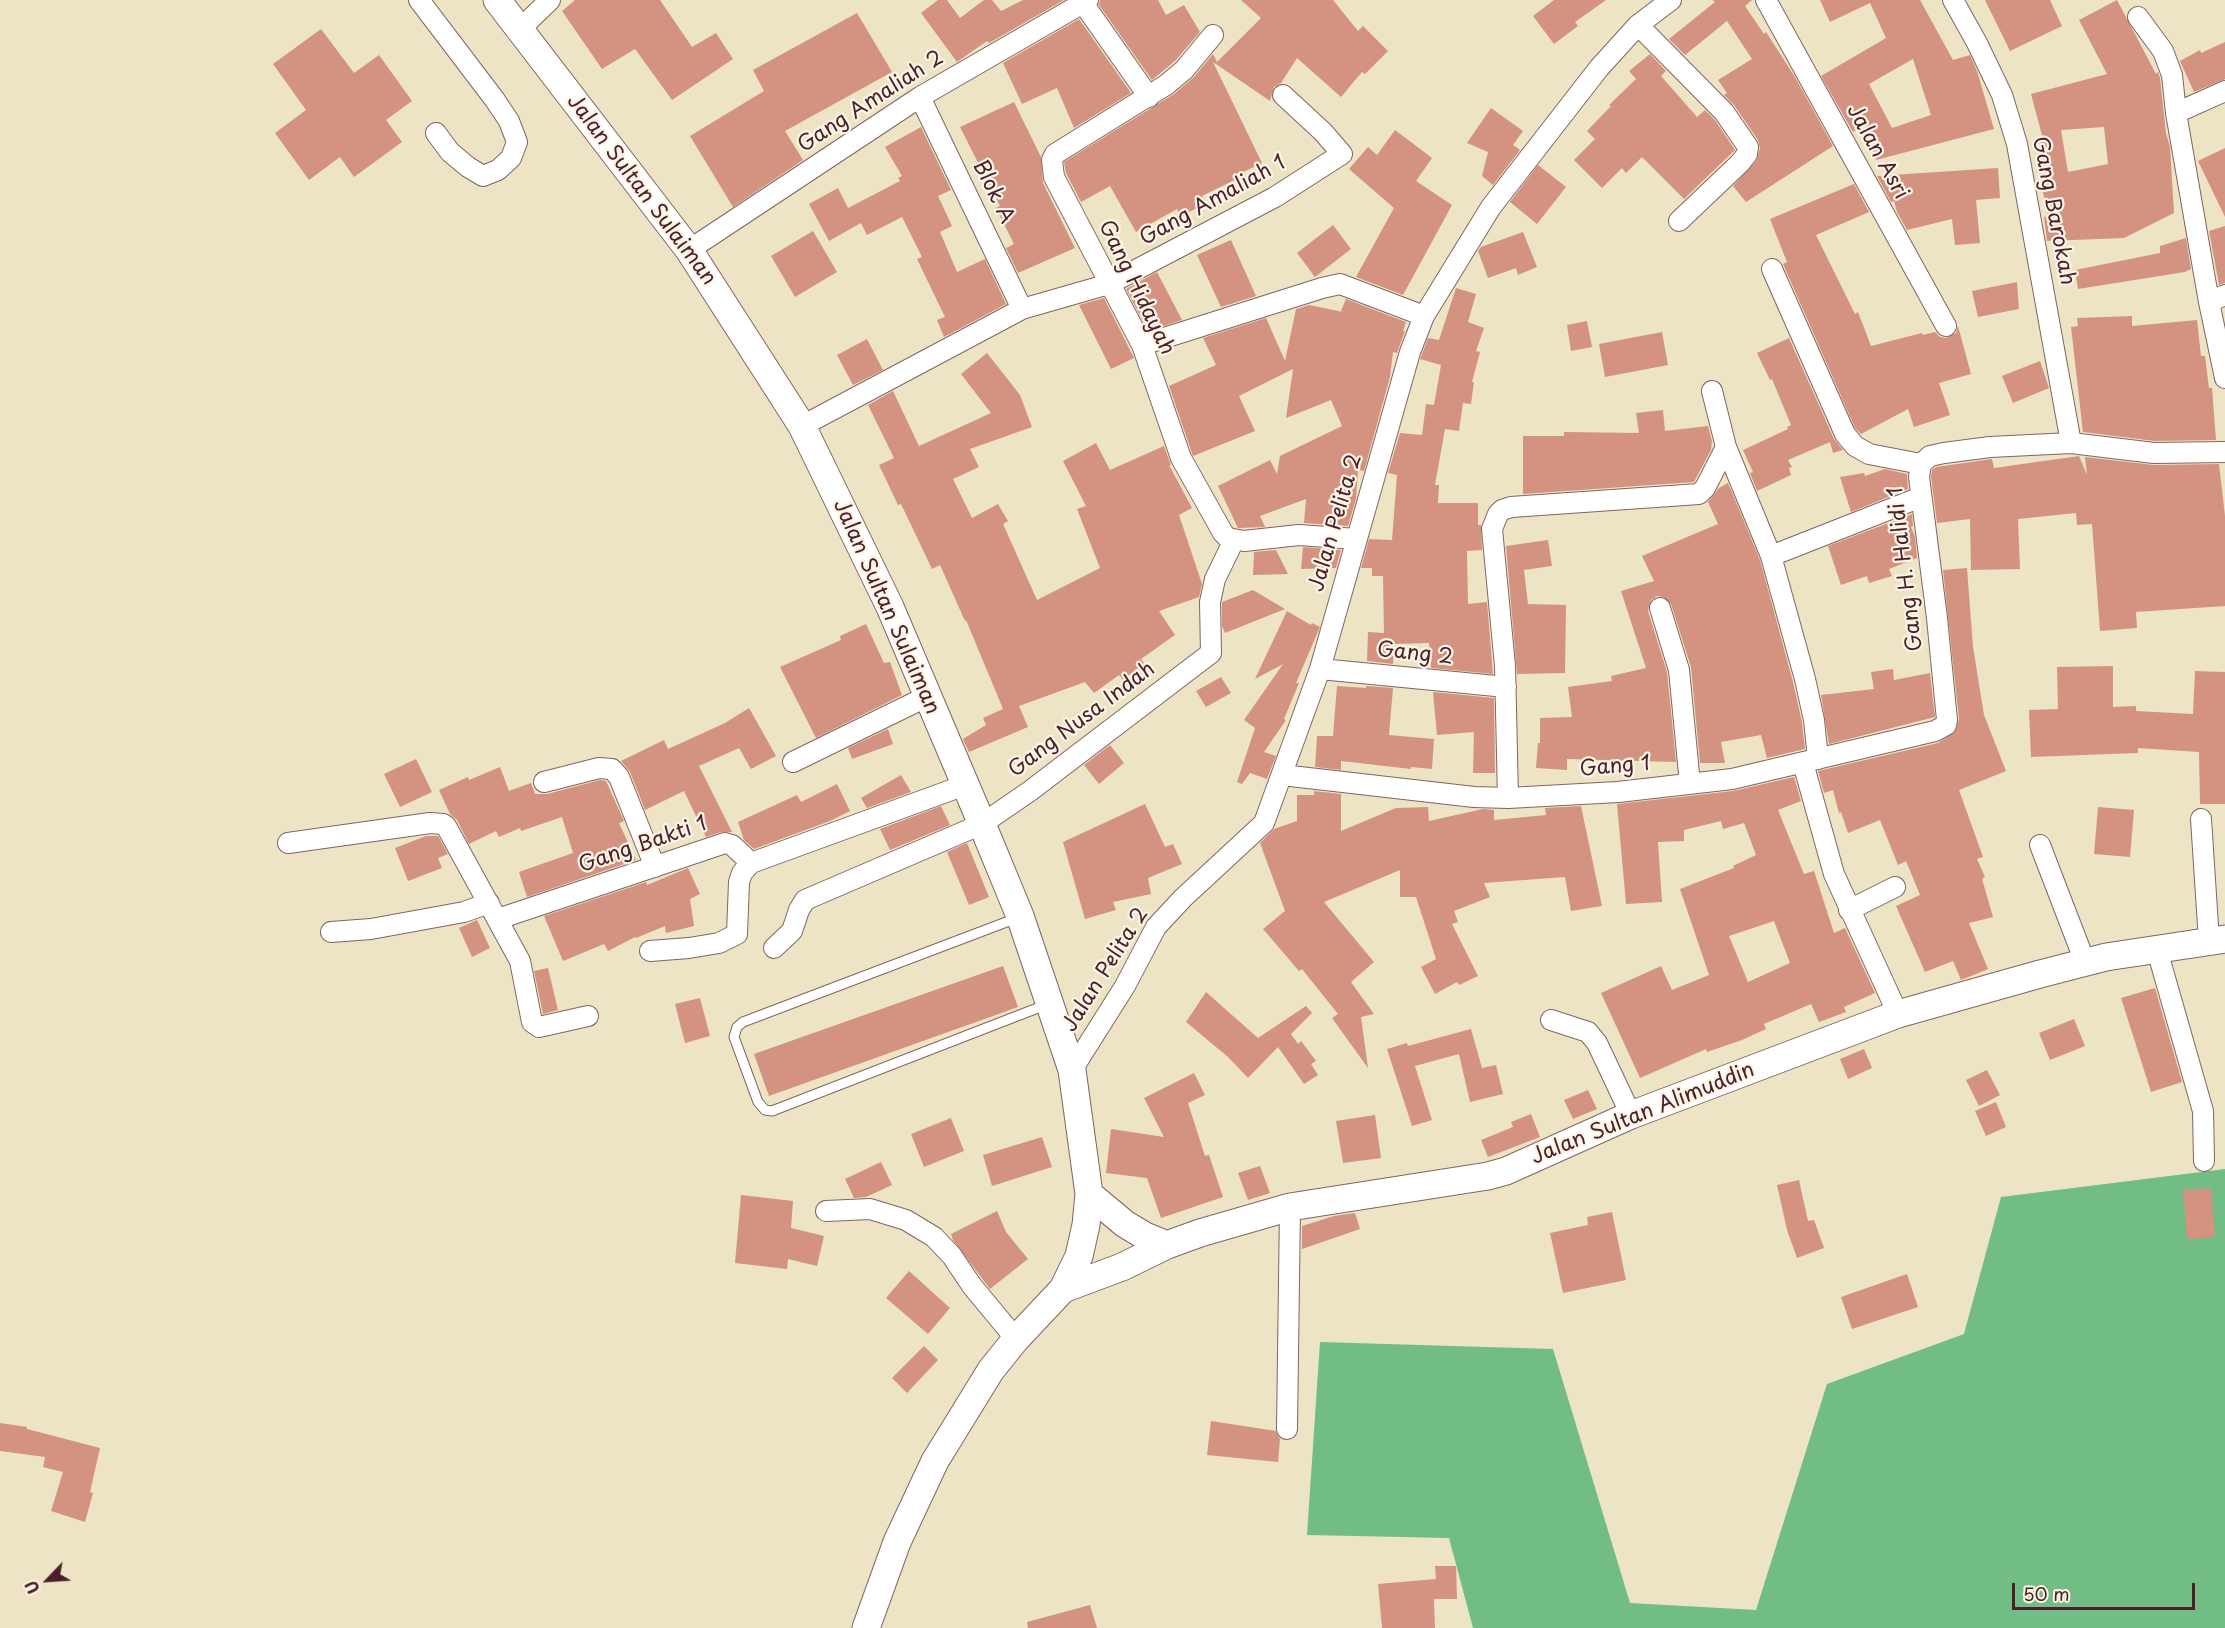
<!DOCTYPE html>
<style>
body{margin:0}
#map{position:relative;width:2225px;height:1628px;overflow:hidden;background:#ece4c4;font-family:"Playpen Sans",sans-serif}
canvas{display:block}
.north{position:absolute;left:18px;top:1550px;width:60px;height:60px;-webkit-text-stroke:4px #fcf5e5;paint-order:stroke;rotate:245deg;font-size:16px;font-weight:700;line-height:24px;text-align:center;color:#4a1f2b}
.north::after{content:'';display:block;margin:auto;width:21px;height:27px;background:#4a1f2b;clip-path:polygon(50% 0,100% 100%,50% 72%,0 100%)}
.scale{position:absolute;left:2012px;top:1583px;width:183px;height:27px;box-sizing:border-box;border:3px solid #4a1f2b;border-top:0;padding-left:8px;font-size:18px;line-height:21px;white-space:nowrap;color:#4a1f2b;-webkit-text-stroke:4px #fcf5e5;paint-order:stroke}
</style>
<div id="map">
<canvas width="2225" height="1628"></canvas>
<div class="north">U</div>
<div class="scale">50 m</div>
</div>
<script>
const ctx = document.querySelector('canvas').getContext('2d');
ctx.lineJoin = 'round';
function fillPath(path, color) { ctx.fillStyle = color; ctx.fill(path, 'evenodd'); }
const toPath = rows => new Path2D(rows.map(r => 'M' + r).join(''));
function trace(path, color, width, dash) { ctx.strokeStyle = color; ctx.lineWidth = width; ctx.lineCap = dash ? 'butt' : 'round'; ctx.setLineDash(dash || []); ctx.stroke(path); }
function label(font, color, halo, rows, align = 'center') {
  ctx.font = font + ' "Playpen Sans",sans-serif'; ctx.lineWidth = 4.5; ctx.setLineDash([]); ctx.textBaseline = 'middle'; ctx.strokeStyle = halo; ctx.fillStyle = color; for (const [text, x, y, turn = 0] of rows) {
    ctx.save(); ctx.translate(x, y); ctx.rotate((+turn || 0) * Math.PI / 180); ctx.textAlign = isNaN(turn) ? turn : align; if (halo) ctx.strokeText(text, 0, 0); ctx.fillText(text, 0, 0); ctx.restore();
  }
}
fillPath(toPath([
 [2225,1169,2225,1628,1473,1628,1449,1538,1307,1535,1320,1342,1553,1349,1630,1603,1756,1610,1827,1384,1964,1334,2001,1197]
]), '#72bd85');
fillPath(toPath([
 [575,0,660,0,692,47,716,33,733,59,672,100,635,49,602,69,562,11],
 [938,0,947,0,960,18,984,0,992,0,1001,11,1023,0,1064,0,989,43,987,41,957,62,921,13],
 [1100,0,1158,0,1166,15,1184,5,1200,32,1175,61,1152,80,1099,5],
 [1241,0,1333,0,1358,31,1363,26,1388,51,1365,74,1362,72,1341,97,1297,58,1281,83,1274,87,1270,101,1213,62,1262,163,1239,174,1241,177,1202,196,1206,204,1180,216,1177,209,1136,232,1110,186,1081,202,1066,173,1064,162,1174,94,1193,78,1213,54,1217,62,1261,18],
 [1554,0,1606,0,1575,22,1578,26,1554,44,1533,16],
 [1713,0,1752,0,1745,6,1764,34,1766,32,1795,77,1833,146,1746,202,1733,186,1756,161,1760,148,1758,140,1734,105,1724,95,1727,93,1718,80,1752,59,1727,21,1685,55,1669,39,1715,2],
 [1820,0,1920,0,1953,60,1970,55,1977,71,1994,129,1876,160,1865,124,1853,132,1821,76,1886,38,1870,3,1830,22],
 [1913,59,1931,115,1892,128,1869,84],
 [1985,0,2050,0,2062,26,2010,51],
 [2117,0,2156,74,2158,72,2160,78,2166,133,2170,147,2174,213,2124,238,2047,241,2044,217,2048,216,2040,177,2044,176,2039,140,2043,139,2031,94,2107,74,2079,20],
 [2104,127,2108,164,2068,172,2061,130],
 [857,13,892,72,785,131,803,160,733,207,690,136,764,91,753,70],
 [1079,19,1131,93,1074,128,1057,88,1022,104,1003,63],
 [321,29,354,73,379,55,412,101,386,120,402,142,354,177,340,157,309,180,275,133,306,110,273,64],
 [2225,42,2225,79,2194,92,2180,61,2200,50,2201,53],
 [1650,54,1666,71,1661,76,1697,117,1705,110,1715,120,1735,150,1684,199,1642,157,1626,173,1622,168,1602,188,1574,160,1595,139,1587,131,1611,106,1609,105,1636,79,1629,71],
 [1014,102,1041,157,1043,183,1075,248,1018,273,1006,248,1014,244,996,208,1000,206,960,127],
 [1491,108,1523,131,1513,145,1520,150,1493,185,1482,176,1488,152,1467,143],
 [921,127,951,190,938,196,952,226,940,232,957,272,985,259,1006,304,944,337,937,320,945,317,917,259,922,257,902,217,867,235,861,223,829,241,809,204,838,188,848,208,900,181,898,178,902,176,885,147],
 [1395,130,1432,158,1416,181,1452,205,1403,295,1356,277,1394,208,1349,169,1368,147,1377,155],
 [2225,148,2225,217,2198,161],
 [1538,165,1566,187,1537,224,1510,202],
 [1998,168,2000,198,1976,200,1980,243,1955,245,1952,219,1907,230,1897,212,1894,201,1891,202,1877,176],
 [1854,184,1869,212,1816,235,1855,314,1858,312,1871,346,1922,333,1923,335,1935,332,1940,337,1946,338,1956,333,1958,326,1971,374,1939,383,1950,415,1914,427,1908,409,1861,434,1855,428,1783,264,1787,262,1770,219],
 [1333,225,1351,249,1315,277,1297,253],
 [2225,226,2225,283,2219,285,2209,231],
 [813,231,837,272,795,297,771,256],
 [1523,232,1537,267,1518,275,1516,268,1488,278,1478,251,1481,247],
 [2186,238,2191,269,2185,272,2078,289,2075,270,2160,253,2160,246],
 [1231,240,1256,296,1221,307,1197,255],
 [1157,272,1182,320,1148,331,1126,289],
 [2017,282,2019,309,1978,317,1972,291],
 [1456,288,1476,294,1468,322,1484,328,1476,351,1480,352,1472,382,1474,382,1471,404,1463,403,1459,431,1445,429,1435,485,1439,485,1438,503,1478,503,1478,525,1481,525,1482,550,1467,551,1468,604,1487,602,1493,674,1431,668,1429,643,1394,644,1393,664,1367,661,1368,632,1384,633,1383,576,1372,576,1372,568,1361,568,1369,539,1392,540,1397,475,1388,473,1400,433,1422,435,1426,404,1434,405,1441,365,1420,359,1428,338,1439,340],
 [1104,298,1134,358,1111,369,1079,305],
 [1346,299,1406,322,1403,331,1405,331,1397,353,1393,352,1390,377,1364,471,1358,470,1356,499,1348,526,1304,523,1306,499,1260,516,1265,527,1238,528,1218,486,1270,460,1277,474,1280,456,1342,426,1331,400,1286,418,1293,369,1239,396,1255,431,1193,456,1169,386,1216,365,1203,338,1266,318,1285,361,1296,309,1309,305,1343,312,1341,311],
 [2132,316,2132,326,2197,320,2201,356,2205,356,2209,388,2212,388,2216,440,2155,441,2083,432,2071,327,2078,326,2077,318],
 [1587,321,1592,347,1571,351,1567,325],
 [1662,332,1668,365,1605,377,1599,344],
 [1789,338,1834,439,1843,450,1833,453,1830,442,1788,460,1792,467,1789,468,1791,475,1757,491,1750,473,1753,472,1743,450,1788,429,1787,427,1791,425,1772,379,1770,380,1757,353],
 [867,339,883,370,853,385,837,355],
 [987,353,1020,395,1032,427,970,449,979,467,953,479,972,518,998,504,1008,521,1003,524,1037,600,1100,568,1077,509,1086,506,1063,461,1096,443,1110,470,1164,446,1171,465,1169,465,1192,508,1179,515,1202,584,1199,597,1159,611,1175,635,1141,659,1144,663,1123,680,1119,675,1094,693,1085,682,1019,706,1028,727,969,752,963,739,986,725,983,718,1003,709,966,620,965,621,940,565,932,569,901,504,898,505,879,465,894,458,868,405,893,391,919,446,991,413,961,374],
 [2040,361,2049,388,2013,403,2002,376],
 [1663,410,1665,431,1708,426,1712,441,1711,450,1694,482,1523,494,1523,436,1564,436,1564,432,1639,433,1636,413],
 [2079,456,2087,475,2085,457,2154,465,2219,464,2225,516,2225,606,2136,612,2137,628,2100,631,2092,524,2077,525,2076,513,2018,519,2020,569,1971,570,1970,519,1937,523,1931,477,1932,470,1936,467,1992,459,1994,468],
 [1885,469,1907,474,1908,489,1851,512,1840,477,1864,473,1865,476],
 [1728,483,1760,560,1793,682,1802,722,1805,749,1767,758,1761,735,1721,742,1725,763,1700,763,1691,667,1671,604,1663,597,1657,596,1651,600,1648,611,1667,672,1676,762,1567,759,1567,770,1536,768,1538,743,1540,743,1540,718,1572,717,1568,687,1612,681,1611,676,1646,668,1621,591,1654,581,1642,556,1718,524,1708,502,1719,488],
 [1912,514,1913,526,1911,527,1915,537,1917,558,1889,569,1892,576,1869,583,1867,576,1841,585,1828,546],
 [1548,540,1552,566,1524,570,1528,604,1566,605,1565,673,1517,674,1506,546],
 [1303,547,1341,550,1336,568,1301,569],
 [1276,550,1288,574,1253,575,1254,552],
 [1967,568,1973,647,1984,715,2006,771,1959,790,1983,857,1977,859,1985,877,1982,879,1993,917,1969,923,1988,969,1961,980,1953,961,1925,972,1896,906,1920,895,1906,861,1898,865,1880,820,1848,833,1841,812,1839,813,1833,790,1824,793,1818,771,1938,743,1955,732,1959,719,1943,570],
 [1253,590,1285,609,1225,633,1222,626,1222,602],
 [1287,611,1311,625,1312,623,1320,627,1296,683,1299,683,1284,719,1286,720,1264,752,1276,756,1267,779,1250,773,1242,784,1237,782,1255,728,1244,720,1283,664,1255,679],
 [866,624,884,663,890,662,902,695,816,738,780,667,841,640,840,636],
 [2113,666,2113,707,2136,706,2136,711,2193,714,2195,671,2225,672,2225,804,2200,804,2199,752,2138,748,2138,753,2031,757,2029,710,2058,709,2057,667],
 [1893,669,1894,680,1930,673,1935,717,1829,744,1821,695,1874,689,1871,672],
 [1221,677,1231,693,1206,707,1196,691],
 [1337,686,1366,688,1366,686,1393,688,1389,735,1434,739,1432,769,1411,767,1411,769,1341,761,1341,770,1315,767,1317,736,1333,736],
 [1433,692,1494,698,1495,773,1473,773,1474,732,1437,735],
 [749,708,776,756,751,769,739,748,699,766,732,832,721,832,706,837,684,791,645,810,630,772,621,761,664,740,668,749,725,723],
 [888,729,893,744,852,759,848,748],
 [1110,745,1124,763,1099,784,1084,765],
 [416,759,432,792,400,807,384,774],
 [500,767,509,791,531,783,535,794,547,794,600,780,606,781,624,821,619,823,636,860,527,897,519,872,573,853,562,817,521,831,520,828,499,837,496,831,469,844,457,820,450,814,439,790,468,777,469,780],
 [901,775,911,792,867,808,861,798],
 [1794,777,1801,801,1778,810,1804,874,1814,871,1834,933,1845,928,1875,993,1844,1007,1846,1012,1819,1022,1811,1004,1764,1024,1766,1029,1742,1040,1707,1052,1706,1049,1640,1078,1601,993,1661,966,1672,990,1709,975,1680,889,1734,868,1733,866,1756,855,1744,823,1723,829,1721,821,1684,830,1684,841,1658,842,1662,902,1626,904,1617,804,1733,791],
 [1774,921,1790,963,1748,982,1729,936],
 [837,784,850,811,830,821,754,849,744,840,738,822,797,795,801,802],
 [1314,791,1341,794,1341,831,1396,808,1428,807,1429,821,1483,809,1494,810,1494,820,1546,815,1545,808,1581,806,1602,906,1571,911,1565,877,1484,883,1490,897,1454,911,1458,922,1452,924,1478,976,1459,985,1457,982,1435,994,1421,967,1436,959,1416,897,1400,897,1400,870,1324,902,1374,962,1351,982,1374,1014,1361,1017,1368,1068,1332,1018,1338,1014,1302,969,1299,971,1263,929,1285,911,1260,843,1274,829,1297,821,1297,795,1314,795],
 [1145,804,1165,847,1173,844,1182,864,1148,878,1151,894,1113,902,1116,910,1085,919,1063,842],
 [941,806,950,825,890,850,880,829],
 [2098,807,2134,810,2130,857,2094,854],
 [426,836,438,836,448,854,438,858,442,868,408,881,395,848],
 [967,843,989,897,969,905,947,852],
 [688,868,700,894,690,899,694,926,666,933,665,926,636,938,635,937,608,951,604,944,563,961,544,916,646,882,647,885],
 [477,920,490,948,472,957,459,928],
 [1003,966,1018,1007,769,1096,754,1054],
 [548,968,558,1010,543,1014,534,971],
 [2155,988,2182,1082,2151,1092,2121,998],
 [1206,992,1258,1038,1306,1006,1312,1013,1291,1034,1298,1044,1301,1041,1316,1061,1311,1064,1318,1075,1304,1084,1278,1047,1248,1078,1228,1057,1186,1022],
 [700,998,710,1036,685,1043,675,1004],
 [2074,1019,2085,1046,2050,1060,2039,1033],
 [1471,1029,1482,1068,1496,1065,1503,1094,1470,1102,1459,1054,1415,1066,1432,1120,1412,1126,1387,1049,1407,1043,1408,1046],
 [1864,1049,1872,1068,1848,1079,1840,1059],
 [1987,1070,2000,1095,1979,1106,1966,1080],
 [1194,1073,1205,1095,1188,1103,1205,1156,1209,1155,1223,1197,1161,1218,1147,1178,1106,1173,1111,1129,1164,1137,1144,1098],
 [1588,1090,1597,1109,1573,1119,1564,1100],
 [1996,1102,2006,1127,1986,1136,1975,1111],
 [1531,1114,1540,1137,1488,1157,1481,1140,1513,1127,1511,1122],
 [1375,1115,1381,1158,1343,1163,1336,1121],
 [951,1118,964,1151,924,1167,911,1134],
 [1042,1137,1052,1167,992,1186,983,1155],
 [881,1162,892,1185,866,1197,854,1198,845,1179],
 [1260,1166,1270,1193,1248,1200,1238,1173],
 [1799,1180,1808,1221,1814,1220,1824,1248,1797,1258,1787,1230,1777,1185],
 [2211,1188,2215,1237,2187,1239,2183,1190],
 [741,1195,793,1201,791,1228,824,1236,817,1266,788,1259,787,1269,735,1263],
 [997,1211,1006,1232,1028,1259,990,1289,953,1240,951,1234],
 [1612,1212,1626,1280,1563,1293,1550,1233,1588,1225,1587,1217],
 [1355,1213,1360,1229,1302,1249,1302,1226,1334,1216],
 [909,1271,950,1308,928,1334,886,1298],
 [1907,1274,1918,1307,1852,1329,1841,1297],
 [924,1346,938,1360,907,1393,892,1378],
 [1211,1421,1276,1431,1280,1439,1278,1462,1207,1455],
 [0,1423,27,1427,27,1429,100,1448,90,1492,93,1493,85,1522,51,1511,63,1472,43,1467,45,1457,0,1451],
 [1435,1566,1456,1566,1457,1599,1434,1599,1435,1628,1382,1628,1378,1584,1436,1579],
 [1090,1605,1097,1628,1028,1628,1027,1622]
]), '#d39380');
const service = toPath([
 [1017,918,743,1022,737,1027,734,1037,758,1102,765,1110,772,1111,1048,1004]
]);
const minor = toPath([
 [419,0,495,100,509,121,517,142,511,158,498,170,483,176,468,167,450,152,436,133],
 [1766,0,1946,326],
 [1953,0,1977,43,2002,95,2017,144,2071,443],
 [1083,3,1149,97],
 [2138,17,2163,51,2172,75,2176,113,2209,302],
 [1638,25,1724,112,1748,147,1747,154,1740,163,1679,221],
 [519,30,550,0],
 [1213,35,1184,70,1166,85,1055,154,1052,160,1054,177,1142,345,1181,458,1223,533,1228,538,1244,541,1299,535,1357,539],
 [920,97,1022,309],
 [2176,113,2225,91],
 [689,250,920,97,1088,0],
 [1772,269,1845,434,1855,446,1869,454,1921,464],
 [2225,295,2209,302,2225,378],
 [1142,345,1322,288,1340,284,1424,316],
 [1712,391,1726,447,1771,556,1805,679,1814,720,1818,759],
 [802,426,1022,309,1109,284,1275,197,1342,154,1323,132,1283,95],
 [1771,556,1921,497],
 [1660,608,1679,670,1690,784],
 [1320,669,1506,687],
 [793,762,928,696],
 [1803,763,1834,874,1898,1014],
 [1282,775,1474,797,1508,798,1618,792,1732,779,1935,731,1946,725,1947,720,1937,618,1919,477,1921,464,1930,456,1944,453,1990,447,2071,443,2154,453,2225,452],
 [544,782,599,768,612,769,619,777,655,867],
 [1508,798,1505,666,1492,529,1498,514,1502,510,1511,507,1699,494,1705,488,1726,447],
 [2201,819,2209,941],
 [288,843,430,823,443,824,446,826,520,961,532,1022,539,1027,588,1016],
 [2040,845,2085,962],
 [1849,910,1895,887],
 [498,919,725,843,732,845,751,863],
 [331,932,371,929,464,912,489,903],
 [774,948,792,931,799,910,805,900,982,824,1030,791,1211,653,1210,602,1215,579,1234,540],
 [2157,950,2203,1111,2204,1161],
 [650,951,689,948,719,943,737,934,739,882,742,873,751,863,965,785],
 [1551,1020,1588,1032,1597,1043,1631,1115],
 [1072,1070,1125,986,1156,927,1183,898,1264,823,1320,669,1410,352,1424,316,1491,207,1599,68,1638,25,1671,0],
 [826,1211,870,1209,906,1220,934,1237,952,1256,972,1286,1016,1339],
 [1287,1429,1290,1207]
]);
const secondary = toPath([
 [497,0,689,250,802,426,890,607,982,824,1020,916,1072,1070,1089,1194,1086,1225,1079,1256,1063,1289,1016,1339,991,1370,935,1461,897,1542,866,1628],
 [1089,1194,1125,1224,1145,1236,1167,1245],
 [1063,1289,1122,1267,1167,1245,1200,1233,1290,1207,1488,1176,1506,1171,1631,1115,1898,1014,2040,974,2106,957,2225,939]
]);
trace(service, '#836461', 11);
trace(minor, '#836461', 22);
trace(secondary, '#836461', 29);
trace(service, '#fff', 9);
trace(minor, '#fff', 20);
trace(secondary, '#fff', 27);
label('21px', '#4a1f2b', '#fcf5e5', [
 ["Gang Amaliah 2",871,102,-33],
 ["Jalan Asri",1877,152,61],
 ["Jalan Sultan Sulaiman",641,190,53],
 ["Blok A",993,192,64],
 ["Gang Amaliah 1",1213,201,-29],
 ["Gang Barokah",2053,211,79],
 ["Gang Hidayah",1136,288,64],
 ["Jalan Pelita 2",1336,523,-74],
 ["Gang H. Halidi 1",1906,569,-97],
 ["Jalan Sultan Sulaiman",886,607,66],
 ["Gang 2",1415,654,6],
 ["Gang Nusa Indah",1082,720,-37],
 ["Gang 1",1615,767,-5],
 ["Gang Bakti 1",643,845,-19],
 ["Jalan Pelita 2",1106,970,-58],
 ["Jalan Sultan Alimuddin",1643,1114,-22]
]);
</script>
